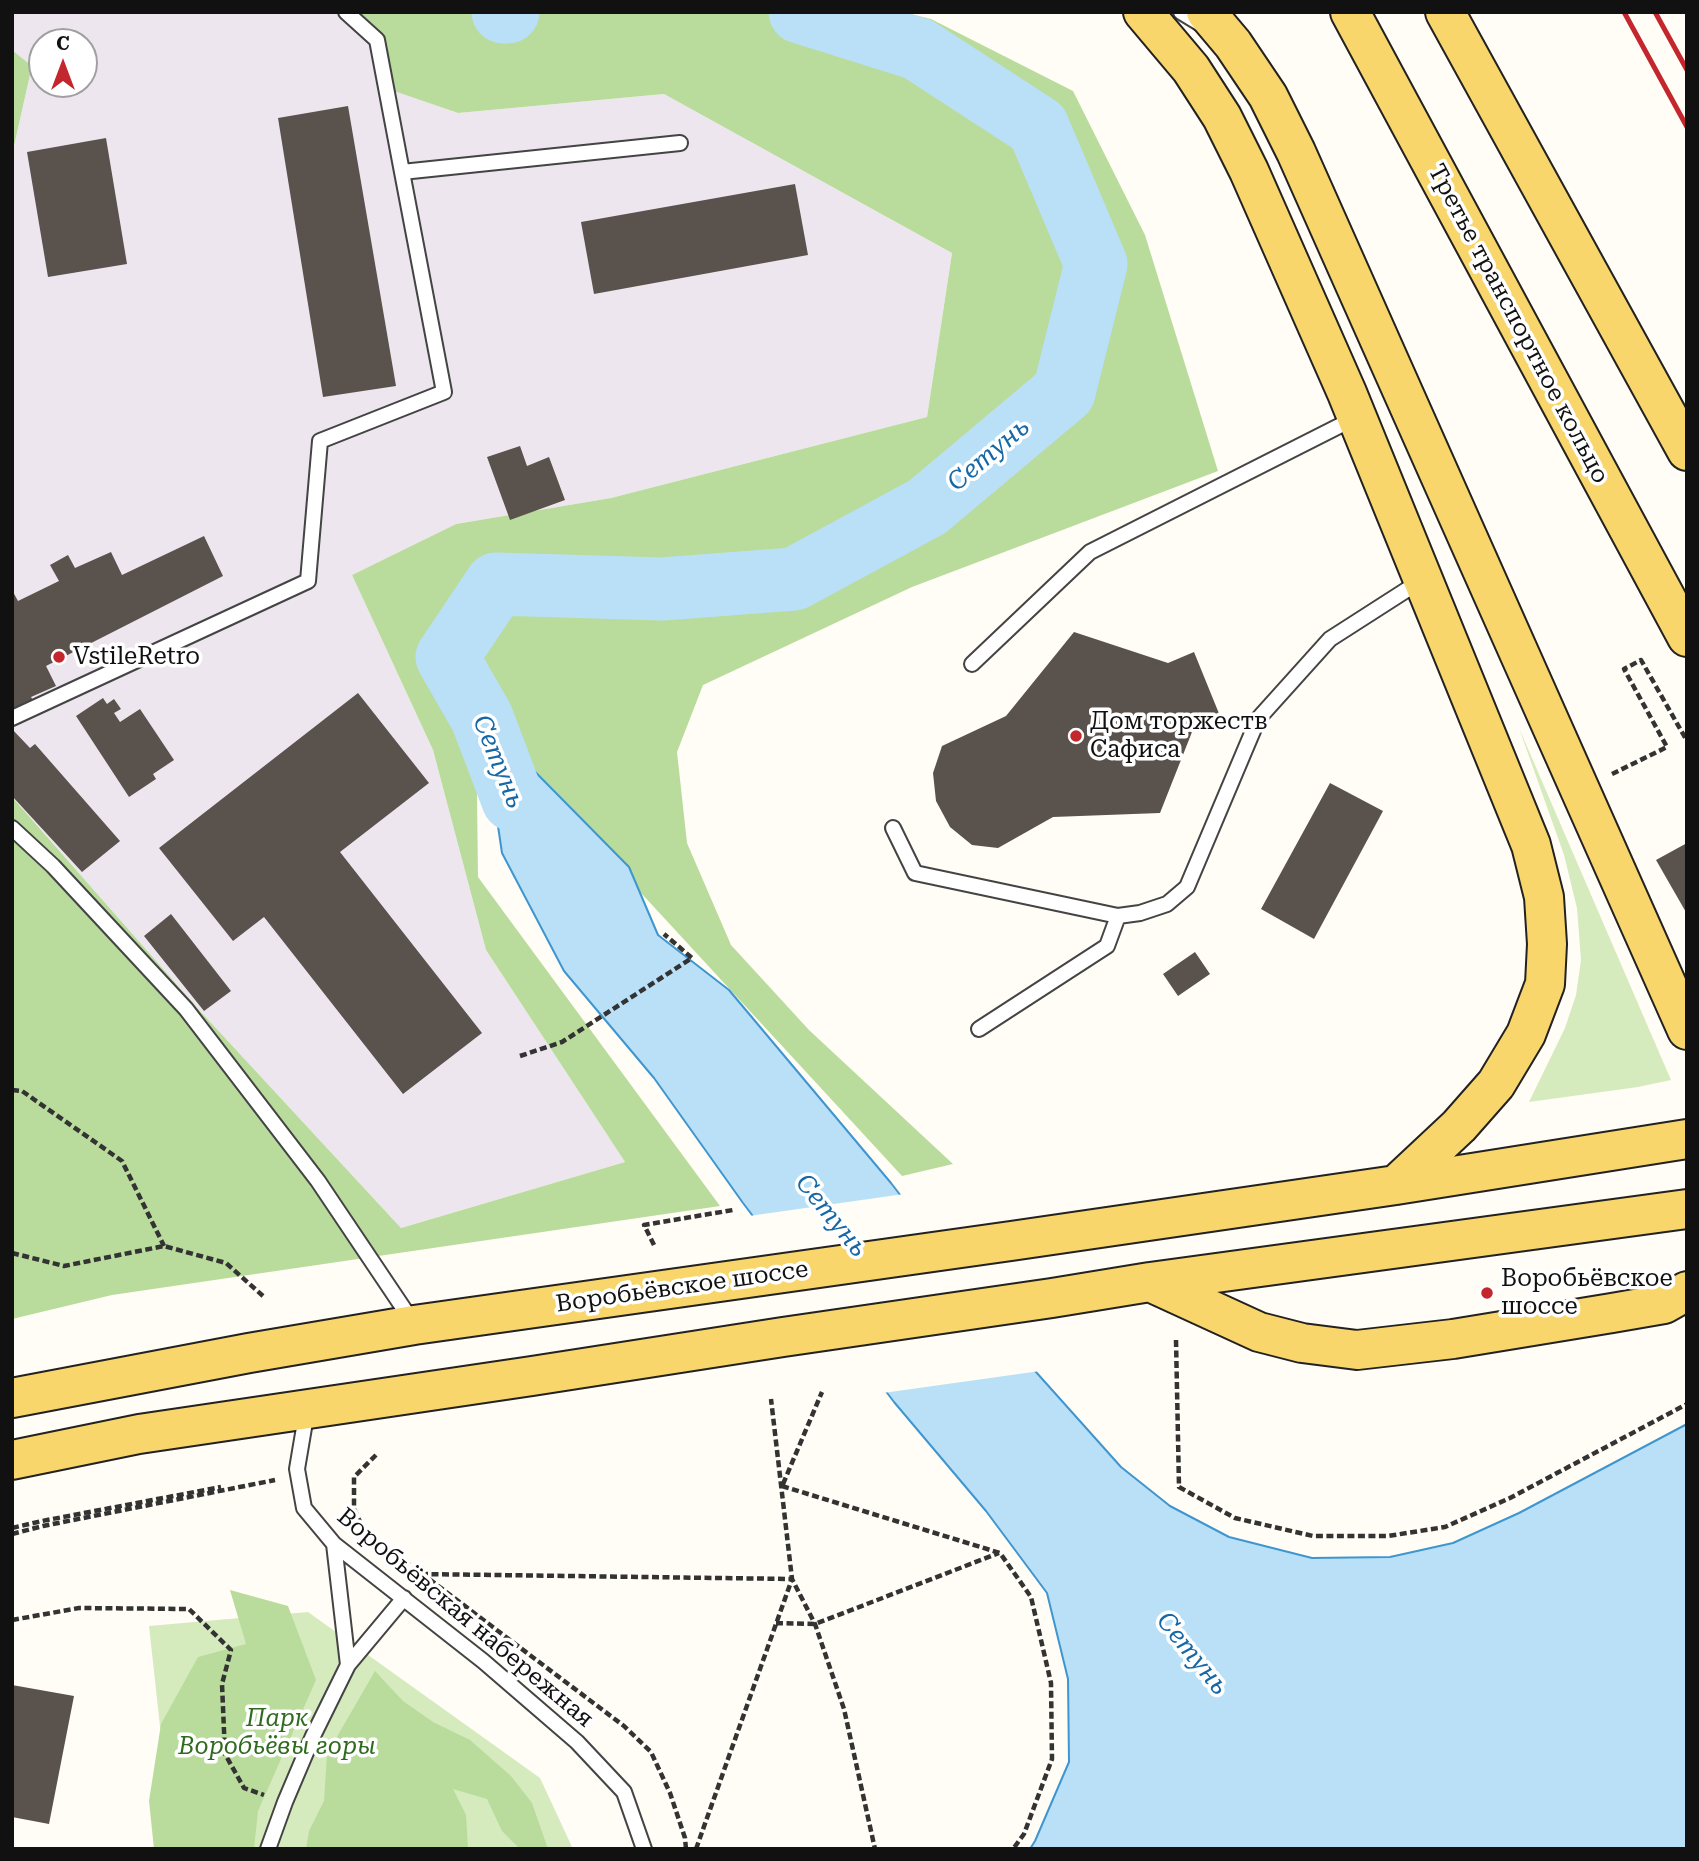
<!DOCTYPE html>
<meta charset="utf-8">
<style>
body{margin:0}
#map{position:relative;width:1699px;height:1861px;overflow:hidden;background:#fffdf5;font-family:"Roboto Serif",serif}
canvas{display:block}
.frame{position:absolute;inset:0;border:14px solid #111;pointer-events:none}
.north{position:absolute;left:28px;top:28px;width:70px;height:70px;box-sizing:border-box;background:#fff;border:2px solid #a0a0a0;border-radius:50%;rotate:0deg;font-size:19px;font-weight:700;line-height:28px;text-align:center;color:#111}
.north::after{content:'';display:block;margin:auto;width:24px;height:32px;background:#c4262e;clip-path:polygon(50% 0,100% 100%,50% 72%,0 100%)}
</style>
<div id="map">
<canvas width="1699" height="1861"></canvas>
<div class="frame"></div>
<div class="north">С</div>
</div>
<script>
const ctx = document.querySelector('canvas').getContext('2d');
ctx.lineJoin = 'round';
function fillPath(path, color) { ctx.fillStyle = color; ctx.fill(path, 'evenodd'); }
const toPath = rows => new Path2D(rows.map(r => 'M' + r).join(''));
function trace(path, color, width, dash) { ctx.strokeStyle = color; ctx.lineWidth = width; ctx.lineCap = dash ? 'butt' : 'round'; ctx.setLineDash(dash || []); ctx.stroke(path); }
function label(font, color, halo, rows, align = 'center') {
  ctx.font = font + ' "Roboto Serif",serif'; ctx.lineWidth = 7; ctx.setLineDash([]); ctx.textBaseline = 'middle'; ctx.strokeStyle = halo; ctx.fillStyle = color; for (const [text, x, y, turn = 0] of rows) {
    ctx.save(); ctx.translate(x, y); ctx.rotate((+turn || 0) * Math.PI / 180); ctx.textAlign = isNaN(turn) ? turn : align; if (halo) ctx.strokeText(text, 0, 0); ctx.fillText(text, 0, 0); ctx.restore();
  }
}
fillPath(toPath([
 [12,12,352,12,395,91,458,113,664,94,952,253,927,417,611,498,456,524,352,575,433,750,486,950,625,1162,401,1228,201,1012,12,797,12,155,32,66,12,50],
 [42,42,84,42,84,84,42,84]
]), '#eee6ef');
fillPath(toPath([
 [1519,728,1671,1080,1638,1087,1529,1102,1565,1028,1576,995,1581,960,1577,908,1564,855],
 [308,1612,540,1778,573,1849,183,1849,173,1845,149,1626]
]), '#d5ebbd');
fillPath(toPath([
 [352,12,902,12,931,19,1073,91,1145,235,1218,471,912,587,703,685,677,752,687,843,731,945,809,1030,953,1164,902,1176,476,714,478,877,720,1206,112,1295,12,1319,12,797,201,1012,401,1228,625,1162,486,950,433,750,352,575,456,524,611,498,927,417,952,253,664,94,458,113,394,91],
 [12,50,32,66,12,155],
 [230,1590,288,1606,316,1680,258,1811,254,1849,154,1849,149,1801,161,1724,198,1657,246,1644],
 [375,1671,403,1701,433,1722,470,1740,511,1776,532,1803,548,1849,520,1849,502,1831,487,1799,453,1789,466,1815,468,1849,306,1849,309,1831,324,1801,327,1754]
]), '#b9dc9c');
const water = toPath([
 [482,718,629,867,658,935,729,990,891,1183,1036,1372,1121,1467,1170,1506,1229,1537,1312,1558,1390,1557,1453,1543,1519,1513,1687,1424,1687,1849,1030,1849,1035,1841,1069,1762,1068,1679,1047,1593,986,1511,894,1402,743,1203,654,1078,564,971,502,853,482,718]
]);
fillPath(water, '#b9e0f7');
trace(water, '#3f96cf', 2);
fillPath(toPath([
 [904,1194,1040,1371,883,1393,749,1216]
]), '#fffdf5');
trace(toPath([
 [503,12,508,12],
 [513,800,482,718,447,657,496,584,662,589,794,579,927,507,1064,392,1096,264,1038,127,918,49,800,12]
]), '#b9e0f7', 63);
fillPath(toPath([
 [348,106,396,386,323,397,278,118],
 [106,138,127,264,48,277,27,152],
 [795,184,808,255,594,294,581,222],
 [520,446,527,466,549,457,565,500,510,520,487,457],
 [204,536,223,576,46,666,56,686,31,697,35,704,12,715,12,590,18,601,59,581,50,565,68,555,75,568,111,552,122,575],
 [1074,632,1168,663,1194,652,1220,716,1194,727,1160,813,1053,817,998,848,972,845,950,827,936,801,933,773,942,746,1006,716],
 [358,693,429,783,340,852,482,1033,403,1094,264,917,233,941,159,848],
 [103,698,107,704,114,699,121,709,114,713,120,722,140,709,174,760,153,774,156,779,129,797,76,716],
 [12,729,30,748,35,744,120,841,82,872,12,796],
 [1330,783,1383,811,1314,939,1261,909],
 [1687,843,1687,914,1656,860],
 [171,914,231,991,204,1011,144,936],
 [1195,952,1210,974,1178,996,1163,974],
 [12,1685,74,1696,49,1824,12,1817]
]), '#5a524d');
const lane = toPath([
 [346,12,377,40,402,172],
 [1181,12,1204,26],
 [972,664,1090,552,1355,418],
 [12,718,308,581,320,441,444,392,402,172,680,143],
 [12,828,53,866,186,1009,318,1181,412,1321],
 [893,828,915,873,1118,916,1140,913,1167,904,1187,887,1258,719,1330,639,1422,580],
 [979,1029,1107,946,1118,916],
 [307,1410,297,1469,304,1508,334,1544,483,1661,577,1742,624,1792,644,1849],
 [334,1544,348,1665],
 [268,1849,285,1802,313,1736,348,1665,404,1598]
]);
const primary = toPath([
 [1143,12,1191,69,1222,117,1249,171,1347,393,1531,845,1544,897,1547,944,1545,984,1526,1034,1496,1084,1459,1126,1396,1185],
 [1206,12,1233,44,1268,96,1296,152,1687,1030],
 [1350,12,1687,637],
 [1445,12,1687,451],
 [1150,1282,1259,1332,1302,1343,1357,1350,1453,1339,1612,1313,1664,1304,1687,1291],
 [12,1398,249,1353,414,1325,1011,1241,1396,1185,1687,1139],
 [12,1460,139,1434,532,1376,783,1337,1052,1298,1150,1282,1687,1209]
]);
trace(lane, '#444', 18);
trace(primary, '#222', 42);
trace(toPath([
 [1612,774,1667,747,1624,669,1641,660,1687,741],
 [520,1056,562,1042,692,958,664,934],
 [12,1090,22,1091,122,1161,164,1246],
 [654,1245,644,1225,733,1210],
 [12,1253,64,1266,164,1246,226,1263,263,1296],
 [1176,1340,1179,1487,1235,1518,1313,1536,1388,1536,1445,1527,1510,1498,1687,1404],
 [376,1455,354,1477,354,1509,364,1530,624,1726,651,1752,670,1793,685,1838,686,1849],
 [783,1484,822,1392],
 [782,1486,1000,1553,1031,1597,1051,1683,1052,1759,1024,1834,1013,1849],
 [12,1528,42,1521,221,1487],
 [12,1534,43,1526,275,1480],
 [421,1574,792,1579,815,1624,844,1709,875,1849],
 [12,1620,79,1608,189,1609,231,1650,222,1684,225,1754,244,1788,264,1795],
 [776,1623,815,1624,999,1553],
 [696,1849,792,1579,771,1399]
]), '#333', 4.5, [7, 3.5]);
trace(lane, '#fff', 14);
trace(primary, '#f9d66b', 38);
trace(toPath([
 [1624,12,1687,127],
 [1655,12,1687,70]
]), '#c4262e', 5);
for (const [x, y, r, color] of [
 [59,657,7,"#c4262e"],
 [1076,736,7,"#c4262e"],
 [1487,1293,7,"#c4262e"]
]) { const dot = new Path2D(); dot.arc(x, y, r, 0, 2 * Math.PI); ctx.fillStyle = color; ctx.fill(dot); trace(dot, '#fff', 2.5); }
label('24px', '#111', '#fff', [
 ["Третье транспортное кольцо",1518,324,62],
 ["Воробьёвское шоссе",682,1287,-8],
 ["Воробьёвская набережная",465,1618,40]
]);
label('24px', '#111', '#fff', [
 ["VstileRetro",73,657],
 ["Дом торжеств",1090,722],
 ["Сафиса",1090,750],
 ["Воробьёвское",1501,1279],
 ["шоссе",1501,1307]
], 'left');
label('italic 24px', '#2f6b1f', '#fff', [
 ["Парк",277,1719],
 ["Воробьёвы горы",277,1747]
]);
label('italic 26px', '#1768a6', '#fff', [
 ["Сетунь",989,455,-40],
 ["Сетунь",498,762,68],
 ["Сетунь",831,1216,51],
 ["Сетунь",1192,1654,51]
]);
</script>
